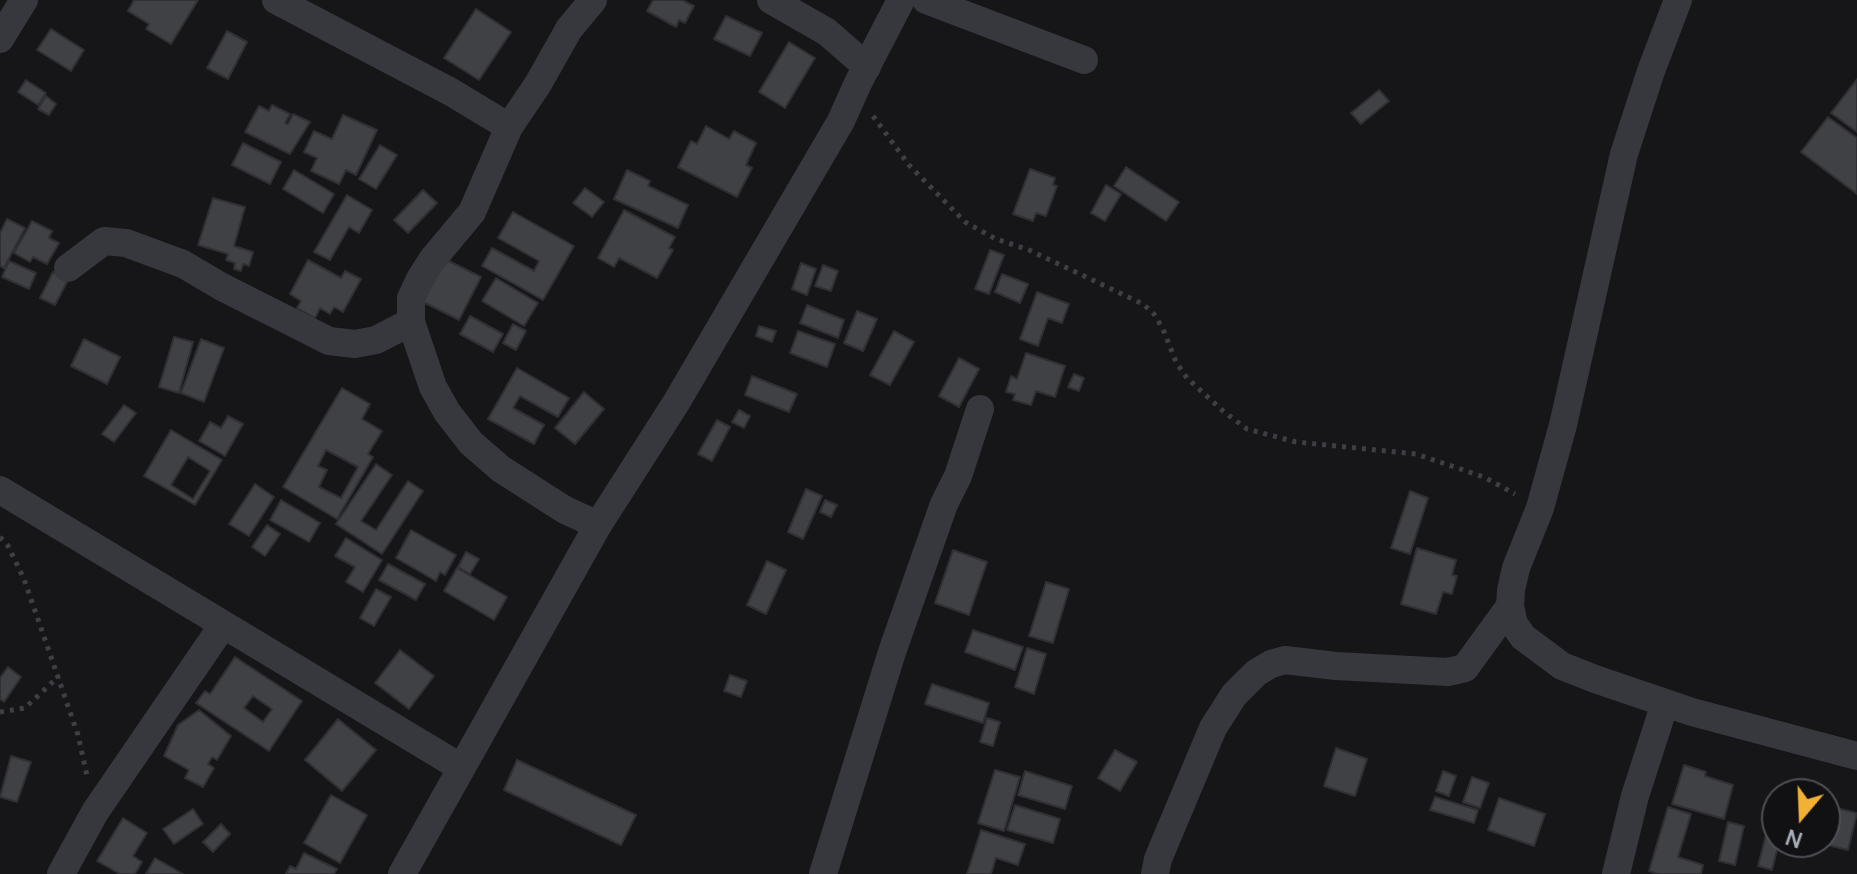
<!DOCTYPE html>
<style>
body{margin:0}
#map{position:relative;width:1857px;height:874px;overflow:hidden;background:#161618;font-family:Manrope,sans-serif}
canvas{display:block}
.north{position:absolute;left:1761px;top:778px;width:80px;height:80px;box-sizing:border-box;background:#111113;border:2px solid #4d4f55;border-radius:50%;rotate:199deg;font-size:22px;font-weight:700;line-height:32px;text-align:center;color:#a8adb8}
.north::after{content:'';display:block;margin:auto;width:28px;height:36px;background:#f2b134;clip-path:polygon(50% 0,100% 100%,50% 72%,0 100%)}
</style>
<div id="map">
<canvas width="1857" height="874"></canvas>
<div class="north">N</div>
</div>
<script>
const ctx = document.querySelector('canvas').getContext('2d');
ctx.lineJoin = 'round';
function fillPath(path, color) { ctx.fillStyle = color; ctx.fill(path, 'evenodd'); }
const toPath = rows => new Path2D(rows.map(r => 'M' + r).join(''));
function trace(path, color, width, dash) { ctx.strokeStyle = color; ctx.lineWidth = width; ctx.lineCap = dash ? 'butt' : 'round'; ctx.setLineDash(dash || []); ctx.stroke(path); }
const building = toPath([
 [134,0,198,0,171,44,146,29,149,24,128,11,134,0],
 [653,0,682,0,694,6,685,23,679,20,676,27,647,11,653,0],
 [476,9,511,32,479,80,444,58,476,9],
 [726,16,762,33,750,56,714,39,726,16],
 [51,29,84,50,71,71,37,50,51,29],
 [227,31,247,42,228,79,207,68,227,31],
 [789,42,815,58,785,108,759,92,789,42],
 [1857,79,1857,132,1831,113,1857,79],
 [26,80,46,93,38,105,18,92,26,80],
 [1379,90,1389,101,1361,124,1351,113,1379,90],
 [46,96,56,104,49,115,38,109,46,96],
 [272,105,290,114,285,123,288,124,293,114,310,122,290,154,245,132,259,106,269,111,272,105],
 [343,115,377,130,356,175,346,170,339,184,311,171,317,158,304,152,314,131,332,139,343,115],
 [1828,117,1857,138,1857,194,1801,152,1828,117],
 [706,126,729,139,734,131,756,143,746,165,752,168,737,197,678,167,691,141,697,144,706,126],
 [243,143,281,162,270,184,232,165,243,143],
 [380,145,397,155,376,189,359,179,380,145],
 [1126,167,1179,202,1166,221,1114,186,1126,167],
 [1030,169,1055,178,1053,185,1057,186,1046,216,1036,213,1033,221,1013,214,1030,169],
 [294,170,334,194,323,213,283,189,294,170],
 [627,170,650,181,648,186,688,205,678,228,614,199,627,170],
 [1106,185,1121,194,1105,221,1091,213,1106,185],
 [585,188,604,202,592,217,573,203,585,188],
 [423,190,437,203,408,233,394,220,423,190],
 [347,195,372,210,359,233,349,227,330,260,314,252,347,195],
 [213,198,245,207,234,246,253,252,249,266,243,264,241,271,234,269,235,263,226,260,228,254,198,245,213,198],
 [624,210,675,237,669,248,673,250,657,278,619,258,614,267,598,258,624,210],
 [513,212,574,246,543,300,482,266,492,248,534,271,539,261,498,238,513,212],
 [7,219,25,228,4,268,0,266,0,233,7,219],
 [32,221,52,231,49,238,59,243,47,264,33,257,30,262,14,253,32,221],
 [990,250,1004,255,989,294,975,289,990,250],
 [445,259,481,277,459,320,423,302,445,259],
 [308,260,341,278,345,271,361,279,343,312,334,307,330,314,320,308,315,318,297,308,301,301,290,294,308,260],
 [9,261,36,273,29,289,2,277,9,261],
 [801,263,816,269,807,295,792,289,801,263],
 [823,265,838,271,831,291,815,286,823,265],
 [53,272,68,280,55,305,40,298,53,272],
 [1002,274,1028,284,1020,303,995,292,1002,274],
 [496,278,538,303,524,326,482,301,496,278],
 [1037,292,1069,304,1062,323,1048,318,1038,346,1020,339,1037,292],
 [807,305,844,320,838,338,800,323,807,305],
 [857,311,877,319,863,351,844,343,857,311],
 [470,316,503,334,493,352,460,334,470,316],
 [513,324,526,331,516,350,503,343,513,324],
 [759,326,776,331,772,342,756,336,759,326],
 [798,331,835,344,827,367,790,353,798,331],
 [894,331,914,342,890,385,870,375,894,331],
 [174,337,193,342,179,393,159,387,174,337],
 [84,339,120,357,107,384,71,366,84,339],
 [201,339,224,348,204,402,181,393,201,339],
 [1026,353,1065,366,1055,397,1036,391,1031,405,1013,400,1015,394,1006,392,1011,376,1017,379,1026,353],
 [959,358,979,369,959,407,939,396,959,358],
 [517,368,569,398,558,417,520,396,513,408,544,425,534,444,488,419,517,368],
 [1074,374,1084,378,1079,391,1068,387,1074,374],
 [752,376,797,394,789,412,745,395,752,376],
 [342,388,370,404,362,419,382,431,368,454,373,457,337,519,283,487,342,388],
 [326,450,358,467,341,498,319,487,327,470,318,466,326,450],
 [584,392,604,409,575,444,555,428,584,392],
 [124,405,136,413,114,442,102,434,124,405],
 [739,410,750,416,744,428,732,422,739,410],
 [228,416,243,424,225,456,199,441,210,422,221,428,228,416],
 [717,420,730,427,712,461,698,454,717,420],
 [171,430,222,460,195,505,144,476,171,430],
 [188,457,210,471,193,499,171,485,188,457],
 [376,464,392,475,361,521,376,530,408,481,423,491,382,554,336,524,376,464],
 [255,484,274,497,249,536,229,524,255,484],
 [806,489,822,496,803,539,788,532,806,489],
 [1410,491,1428,498,1410,554,1391,548,1410,491],
 [281,500,320,523,309,542,270,520,281,500],
 [825,500,837,505,831,517,820,512,825,500],
 [267,525,280,534,265,556,252,547,267,525],
 [411,530,456,555,445,575,440,572,436,581,396,558,411,530],
 [346,538,382,560,363,592,346,582,355,567,335,556,346,538],
 [1417,548,1456,560,1452,575,1457,576,1452,594,1443,592,1436,614,1401,604,1417,548],
 [953,550,987,562,969,615,935,603,953,550],
 [466,552,479,559,470,574,458,567,466,552],
 [767,561,786,570,766,614,747,605,767,561],
 [388,564,425,584,416,600,379,580,388,564],
 [457,568,507,597,494,620,444,591,457,568],
 [1046,582,1069,589,1053,643,1029,636,1046,582],
 [376,589,391,597,374,626,360,618,376,589],
 [973,630,1023,647,1015,670,965,652,973,630],
 [1027,648,1046,654,1034,694,1015,687,1027,648],
 [400,650,434,676,409,709,375,683,400,650],
 [235,657,302,701,269,751,196,703,205,691,210,694,235,657],
 [253,696,272,709,263,722,244,708,253,696],
 [8,667,21,677,4,702,0,699,0,678,8,667],
 [730,675,747,681,741,697,724,691,730,675],
 [932,684,989,703,983,723,925,704,932,684],
 [199,710,231,736,217,760,212,757,208,764,214,768,203,787,185,778,189,770,164,756,178,725,199,710],
 [987,718,1000,722,993,746,980,742,987,718],
 [338,719,376,750,342,791,305,760,338,719],
 [1336,748,1367,759,1355,796,1324,786,1336,748],
 [1115,750,1137,762,1120,791,1098,778,1115,750],
 [11,756,31,762,17,802,0,797,11,756],
 [517,760,636,815,621,845,504,790,517,760],
 [1684,765,1706,772,1705,776,1733,785,1724,819,1672,804,1684,765],
 [995,770,1020,777,1004,831,978,823,995,770],
 [1025,771,1072,786,1065,809,1018,795,1025,771],
 [1443,771,1456,776,1449,796,1436,791,1443,771],
 [1472,777,1489,783,1480,808,1463,802,1472,777],
 [331,795,367,815,340,863,304,843,331,795],
 [1435,797,1478,810,1474,823,1430,810,1435,797],
 [1499,798,1545,814,1534,846,1488,830,1499,798],
 [1015,805,1060,819,1053,843,1007,830,1015,805],
 [1825,805,1857,813,1848,850,1815,842,1825,842,1825,805],
 [1668,807,1691,814,1678,857,1703,865,1701,874,1658,874,1649,871,1668,807],
 [193,809,203,824,174,844,163,829,193,809],
 [123,818,147,833,133,856,142,862,135,874,120,874,97,861,123,818],
 [1728,822,1744,826,1735,865,1719,861,1728,822],
 [221,824,230,834,213,852,203,842,221,824],
 [981,830,1025,844,1018,865,996,858,991,874,967,874,981,830],
 [1766,835,1779,842,1772,870,1758,866,1766,835],
 [304,853,337,869,334,874,286,874,290,866,296,869,304,853],
 [155,858,183,874,146,874,155,858]
]);
fillPath(building, '#404145');
trace(building, '#303034', 2);
trace(toPath([
 [873,116,909,165,965,222,996,239,1029,250,1143,304,1154,314,1163,329,1176,362,1187,378,1223,411,1247,429,1296,442,1416,454,1484,477,1515,494],
 [0,537,8,546,24,579,78,735,87,776],
 [0,712,25,708,59,676]
]), '#3d3f44', 5, [4, 6]);
trace(toPath([
 [276,0,451,92,509,127],
 [593,0,569,29,538,84,509,127,472,212,432,260,420,279,411,298,411,322,433,387,447,412,471,443,501,469,565,510,598,525],
 [771,0,827,32,867,67],
 [926,0,1084,60],
 [1678,0,1651,71,1624,154,1563,425,1540,508,1516,568,1511,590,1510,606,1514,624,1523,637,1562,666,1595,679,1692,712,1857,756],
 [0,39,24,0],
 [68,268,104,241,126,243,183,264,222,287,329,341,355,344,376,340,411,322],
 [0,490,460,767],
 [61,874,95,812,223,625],
 [402,874,598,525,676,403,841,121,858,83,901,0],
 [823,874,892,652,944,504,958,476,980,409],
 [1155,874,1158,859,1213,728,1234,695,1256,673,1271,664,1285,660,1336,666,1448,672,1465,668,1510,606],
 [1616,874,1635,796,1665,703]
]), '#37383d', 28);
</script>
